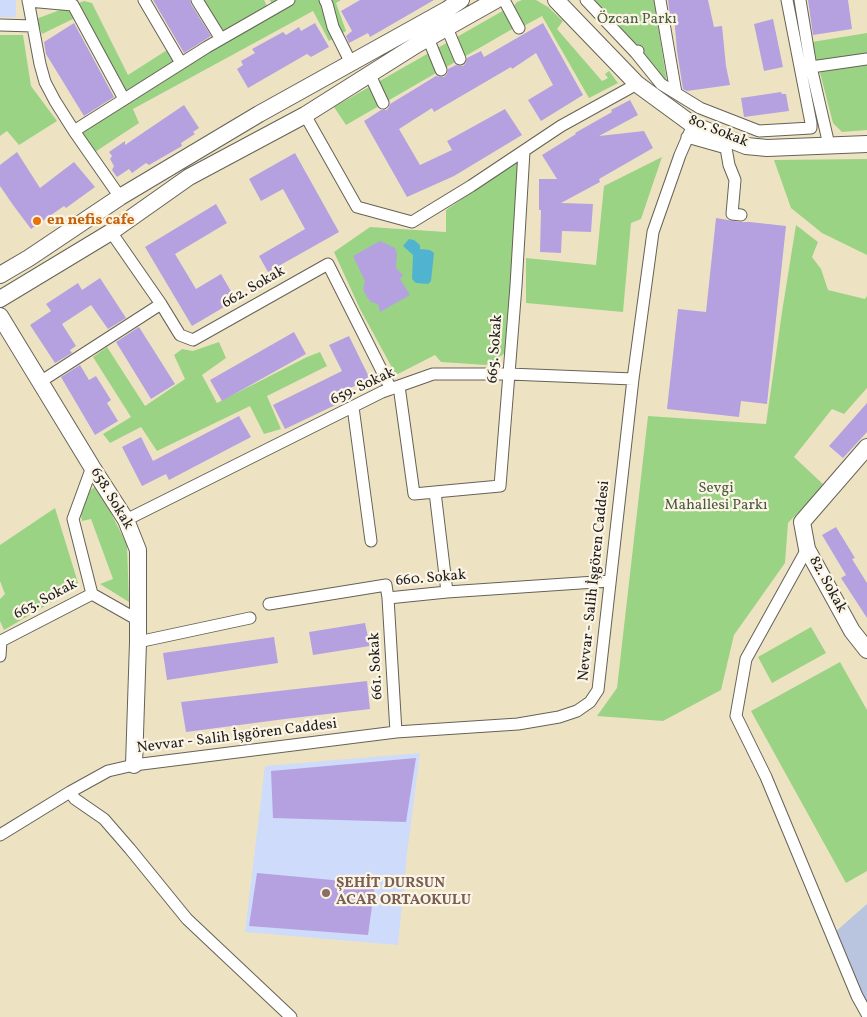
<!DOCTYPE html>
<meta charset="utf-8">
<style>
body{margin:0}
canvas{display:block;background:#ede3c3}
</style>
<canvas width="867" height="1017"></canvas>
<script>
const ctx = document.querySelector('canvas').getContext('2d');
ctx.lineJoin = 'round';
function fillPath(path, color) { ctx.fillStyle = color; ctx.fill(path, 'evenodd'); }
const toPath = rows => new Path2D(rows.map(r => 'M' + r).join(''));
function trace(path, color, width, dash) { ctx.strokeStyle = color; ctx.lineWidth = width; ctx.lineCap = dash ? 'butt' : 'round'; ctx.setLineDash(dash || []); ctx.stroke(path); }
function label(font, color, halo, rows, align = 'center') {
  ctx.font = font + ' Vollkorn,serif'; ctx.lineWidth = 4.5; ctx.setLineDash([]); ctx.textBaseline = 'middle'; ctx.strokeStyle = halo; ctx.fillStyle = color; for (const [text, x, y, turn = 0] of rows) {
    ctx.save(); ctx.translate(x, y); ctx.rotate((+turn || 0) * Math.PI / 180); ctx.textAlign = isNaN(turn) ? turn : align; if (halo) ctx.strokeText(text, 0, 0); ctx.fillText(text, 0, 0); ctx.restore();
  }
}
fillPath(toPath([
 [0,0,16,0,16,17,0,17],
 [420,753,407,854,398,945,245,932,265,766]
]), '#cedbfa');
fillPath(toPath([
 [867,904,867,1011,828,940,834,933]
]), '#b9c5de');
fillPath(toPath([
 [200,0,264,0,267,6,222,35],
 [270,0,341,0,336,3,346,31,329,41,313,11,133,109,139,123,95,152,80,130,126,94,77,17,42,34,36,19,84,1,92,3,128,75,167,50,179,68,272,5],
 [522,0,536,0,548,7,563,21,557,29,602,81,608,78,605,74,609,71,618,83,589,98,542,16,522,27,512,8,517,2],
 [591,0,654,0,667,83],
 [506,9,514,28,346,125,334,107],
 [867,33,867,130,842,132,833,123,812,42],
 [0,35,23,35,31,86,57,121,19,145,7,131,0,136],
 [662,157,641,219,631,223,623,312,526,303,526,258,596,265,604,186],
 [867,159,867,255,822,233,791,208,774,160],
 [518,161,507,352,486,365,441,362,435,355,396,375,360,309,334,252,370,227,446,232,446,210],
 [796,225,818,242,812,257,821,269,828,290,865,299,867,296,867,388,844,414,832,409,794,457,824,485,788,523,785,563,734,635,721,690,663,721,597,716,617,688,648,416,766,424,782,312],
 [219,342,226,358,202,375,217,403,307,357,320,352,327,366,267,396,281,429,264,434,250,406,157,451,141,427,110,443,103,434,131,417,93,357,107,347,145,406,185,379,174,355,182,349,193,351],
 [97,485,127,545,129,602,100,584,113,579,91,519,82,521,80,509,88,492],
 [55,508,79,586,4,630,0,621,0,599,5,594,0,581,0,545],
 [811,627,826,653,772,683,758,657],
 [840,662,867,710,867,871,846,883,751,711]
]), '#9bd385');
fillPath(toPath([
 [409,239,414,240,420,245,420,249,430,250,434,253,431,281,428,284,416,283,412,279,413,255,403,246]
]), '#50b3cf');
fillPath(toPath([
 [153,0,190,0,191,4,211,36,184,53],
 [360,0,434,0,370,37,368,33,349,43,346,36,352,31,341,11],
 [668,0,708,0,714,27,722,26,726,66,730,85,687,91,683,89,677,51,674,15,670,16],
 [808,0,848,0,852,29,813,35],
 [773,19,783,67,764,71,754,24],
 [74,23,114,97,84,116,46,54,44,42],
 [315,23,329,47,311,57,307,54,248,88,237,69,243,65,241,61,255,53,252,49,283,32,286,35,299,27,301,31],
 [543,23,583,95,541,121,528,100,553,85,536,53,512,69,511,67,434,112,432,108,399,129,420,165,452,150,447,141,505,109,522,135,454,176,407,197,364,121,381,110,387,110,389,107,390,104,436,76,440,77,444,77,447,74,448,69,456,65,460,66,463,66,466,63,467,58,481,51,484,57],
 [781,92,782,94,786,94,789,111,744,117,741,98],
 [630,100,638,115,599,136,644,131,653,148,599,179,600,182,561,203,593,204,591,232,562,231,561,253,540,252,541,210,539,210,539,179,557,179,542,155,576,134,575,133,612,112,611,110],
 [184,105,199,128,193,132,195,134,181,143,182,146,149,165,146,163,132,173,129,169,117,177,112,170,114,166,110,159,112,156,109,152,125,141,125,145],
 [17,152,40,188,74,162,95,187,66,208,64,206,31,229,13,205,0,186,0,165],
 [295,153,339,232,268,272,259,256,305,229,283,189,261,201,249,179],
 [216,204,227,223,175,254,196,289,221,274,236,300,192,326,145,247],
 [716,218,740,222,750,222,786,226,767,404,741,401,739,417,667,409,678,309,706,312],
 [380,241,395,248,397,254,396,268,403,275,400,279,410,295,380,312,378,304,371,302,367,297,363,289,365,281,353,256],
 [100,278,126,318,108,329,91,305,62,324,76,346,70,350,72,353,55,363,30,325,51,311,46,304,78,283,82,290],
 [139,327,175,384,151,399,116,342],
 [294,332,306,354,222,401,210,380],
 [349,336,370,379,346,390,350,398,285,429,273,405,342,371,329,345],
 [80,365,89,380,96,376,111,400,107,403,118,421,95,435,61,377],
 [867,403,867,432,843,458,829,446],
 [239,416,251,437,169,480,166,474,142,486,122,447,141,437,153,461],
 [836,527,855,558,852,559,867,583,867,618,841,578,846,575,822,535],
 [365,623,370,646,313,655,309,632],
 [274,637,278,663,167,680,163,653],
 [367,681,370,709,285,719,186,732,181,702],
 [416,758,406,822,273,818,271,771],
 [257,873,375,884,368,935,249,926]
]), '#b5a1e0');
const street = toPath([
 [28,0,40,64,45,82,55,101,74,131,120,197],
 [144,0,181,63],
 [197,0,221,39],
 [325,0,327,4,333,27,351,63],
 [504,0,519,28],
 [586,0,636,53,638,51],
 [660,0,676,93],
 [800,0,811,67,829,145],
 [28,1,73,5,124,99],
 [0,25,33,26],
 [447,28,460,59],
 [428,38,441,70],
 [636,53,661,84,700,108,759,131,811,128,811,123,787,0],
 [811,67,867,59],
 [370,75,383,103],
 [305,115,357,207,412,222,471,186,561,126,637,84],
 [74,131,207,47,289,0],
 [687,137,726,148,729,165,735,180,732,214,741,215],
 [111,232,161,304,180,335,193,340,328,264,391,389],
 [40,382,161,304],
 [399,386,414,494,435,492,447,592],
 [353,407,371,541],
 [92,467,73,519,92,594,138,620],
 [435,492,500,486,516,286,524,151],
 [126,520,382,392,433,374,509,374,633,379],
 [807,549,746,659,736,716,766,777,857,996,867,1014],
 [388,598,447,592,610,581],
 [269,604,386,585,388,598,396,732],
 [138,642,250,618],
 [0,656,1,641,92,594],
 [70,792,75,799,104,819,130,849,187,919,291,1017],
 [0,835,70,792,108,771,134,765,396,732,518,724,559,717,577,711,590,702,598,690,633,379,653,232,680,155,693,125]
]);
const secondary = toPath([
 [556,0,637,84,693,125,746,146,767,148,867,144],
 [0,275,29,258,120,197,259,114,448,9,461,0],
 [0,299,111,232,189,177,305,115,416,45,496,0],
 [0,316,92,467,126,520,138,550,138,642,134,765],
 [867,447,802,522,807,549,852,631,867,650]
]);
trace(street, '#656256', 13);
trace(secondary, '#656256', 18);
trace(street, '#fff', 11);
trace(secondary, '#fff', 16);
for (const [x, y, r, color] of [
 [37,221,5,"#e8710a"],
 [326,893,5,"#8d6e63"]
]) { const dot = new Path2D(); dot.arc(x, y, r, 0, 2 * Math.PI); ctx.fillStyle = color; ctx.fill(dot); trace(dot, '#fcf5e5', 2); }
label('15px', '#485c41', '#fcf5e5', [
 ["Özcan Parkı",637,20],
 ["Sevgi",716,489],
 ["Mahallesi Parkı",716,506]
]);
label('15px', '#1c1c1c', '#fcf5e5', [
 ["80. Sokak",718,132,22],
 ["662. Sokak",254,288,-30],
 ["665. Sokak",496,349,-86],
 ["659. Sokak",363,387,-25],
 ["658. Sokak",111,499,59],
 ["660. Sokak",431,579,-5],
 ["Nevvar - Salih İşgören Caddesi",595,581,-84],
 ["82. Sokak",827,585,61],
 ["663. Sokak",46,600,-28],
 ["661. Sokak",377,666,-93],
 ["Nevvar - Salih İşgören Caddesi",237,737,-7]
]);
label('bold 15px', '#c56008', '#fcf5e5', [
 ["en nefis cafe",47,221]
], 'left');
label('bold 15px', '#785e54', '#fcf5e5', [
 ["ŞEHİT DURSUN",336,884],
 ["ACAR ORTAOKULU",336,901]
], 'left');
</script>
